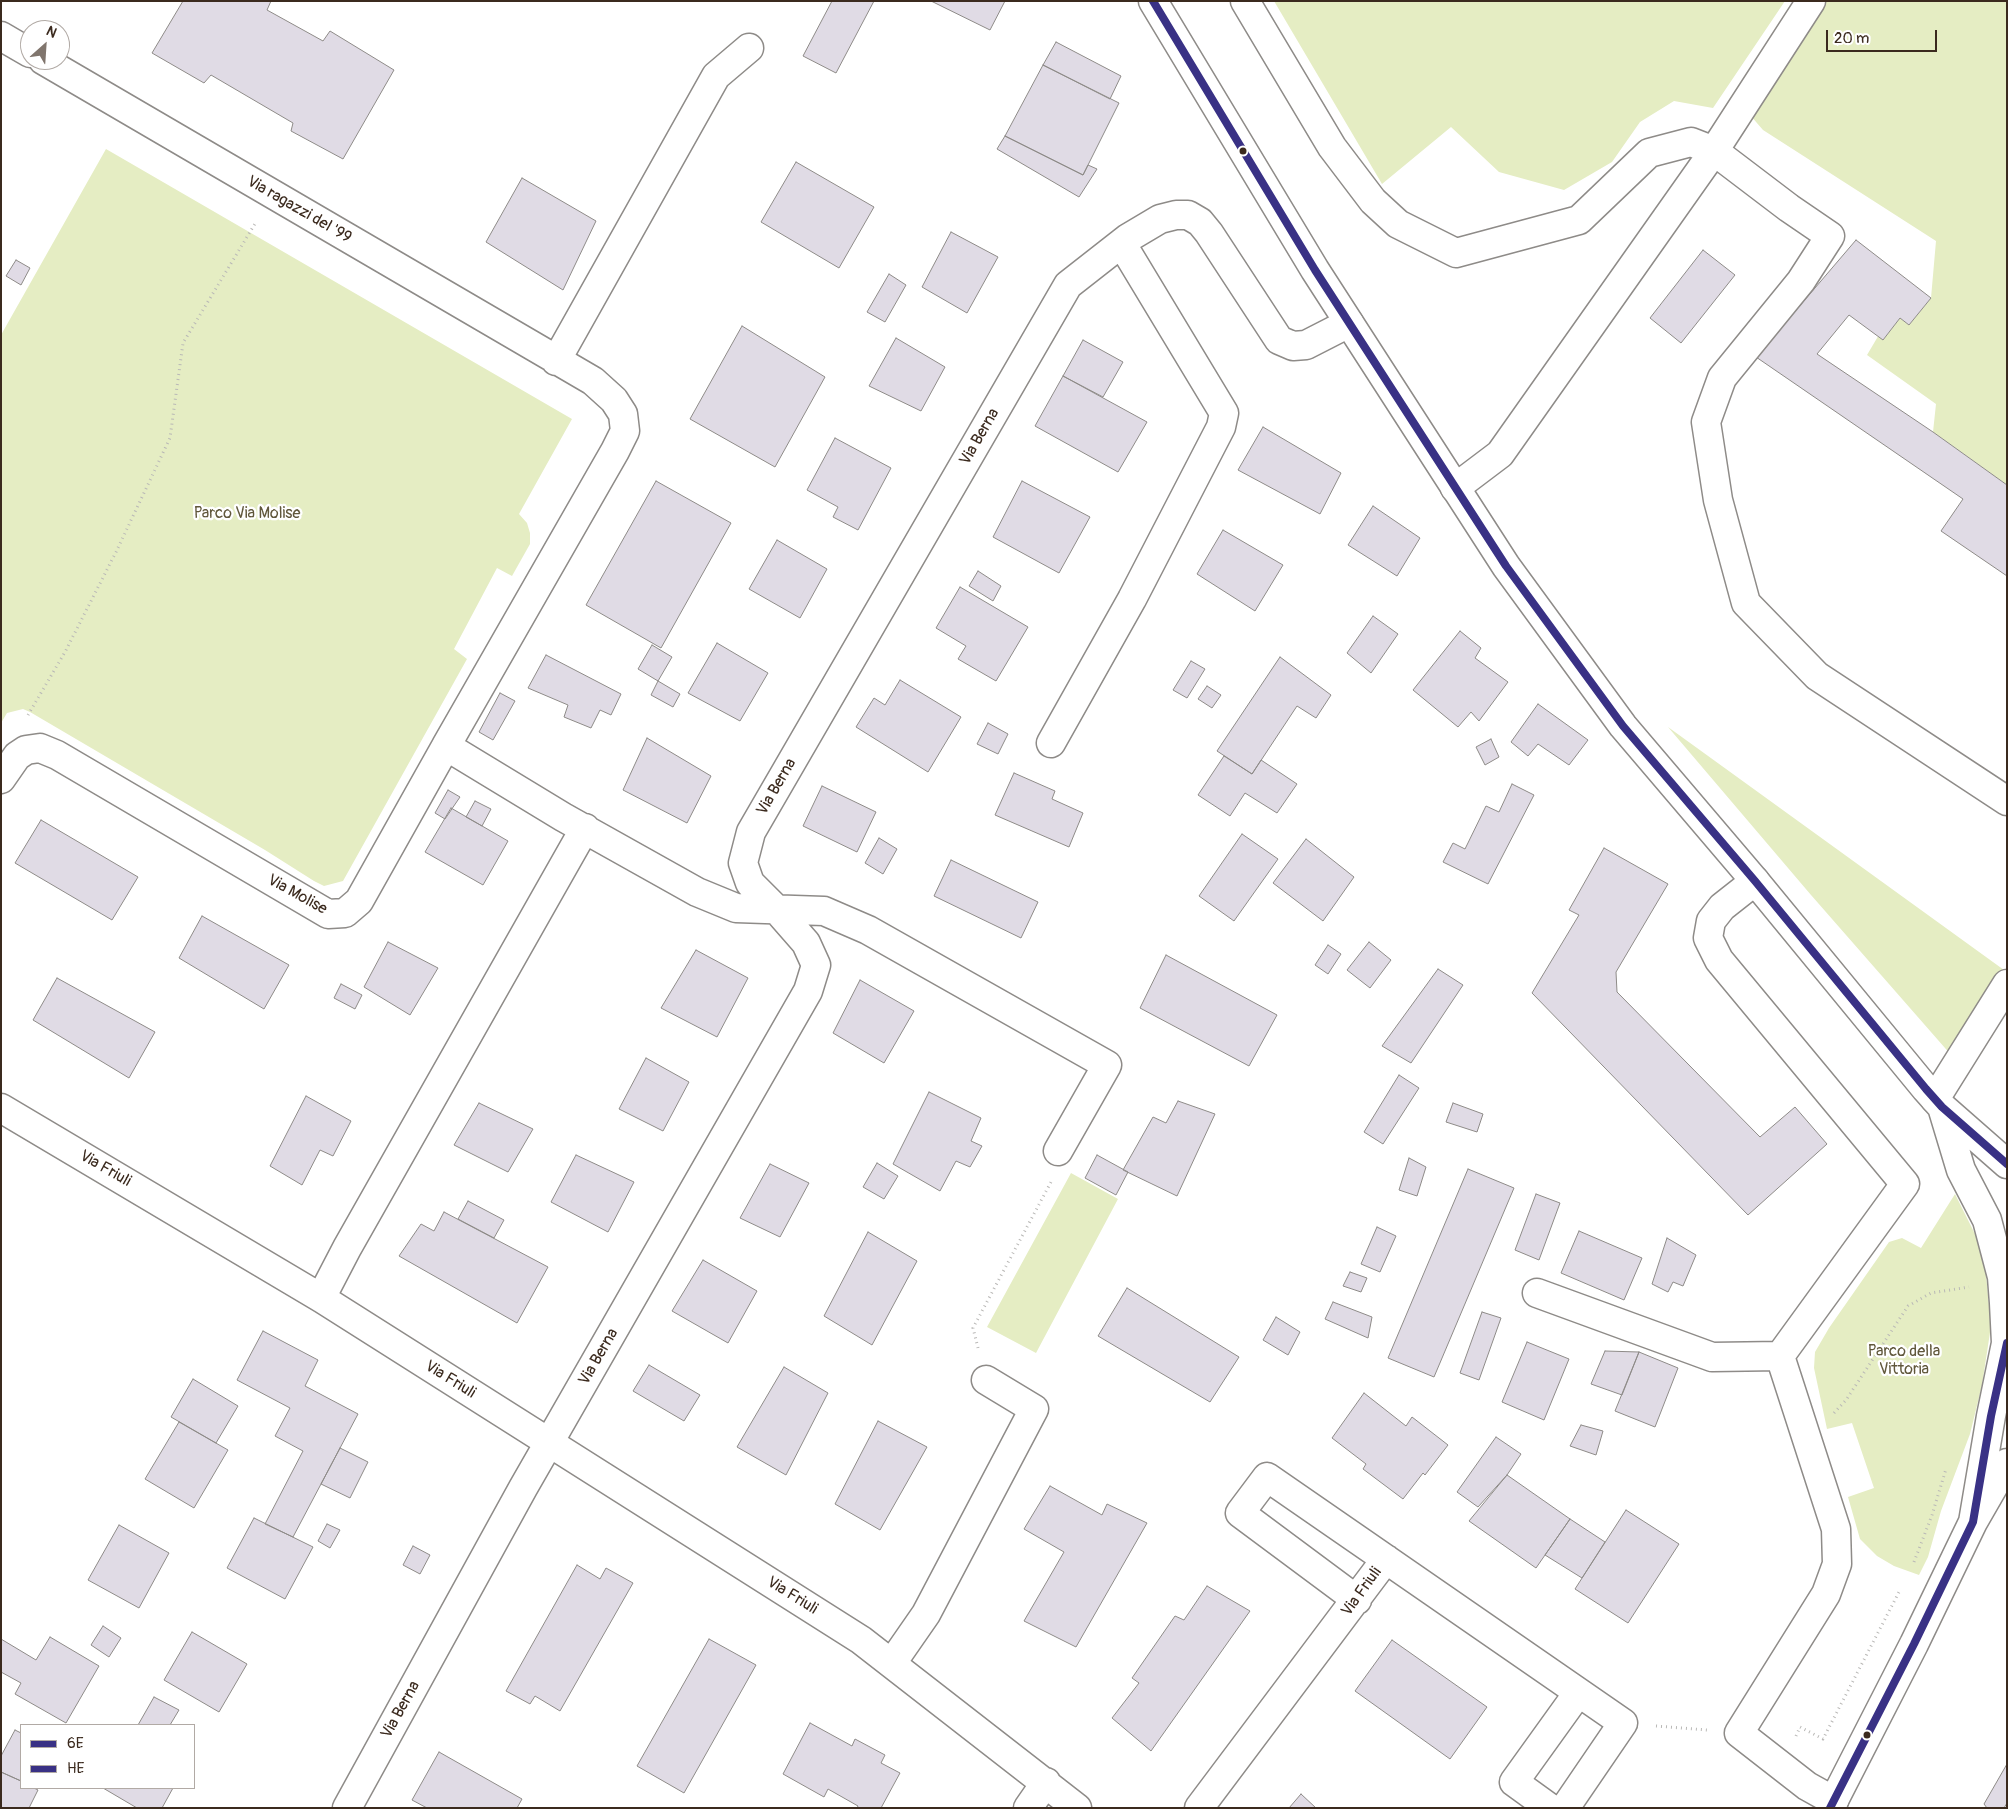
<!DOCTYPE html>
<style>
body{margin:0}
#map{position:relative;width:2008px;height:1809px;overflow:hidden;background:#fff;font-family:Pangolin,sans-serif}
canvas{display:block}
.frame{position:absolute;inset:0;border:2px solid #3b2a1e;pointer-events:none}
.legend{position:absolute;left:20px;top:1724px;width:175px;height:65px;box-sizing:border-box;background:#fff;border:1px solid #b1aaa5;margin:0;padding:6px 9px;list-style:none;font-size:15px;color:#3b2a1e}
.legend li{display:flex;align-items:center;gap:10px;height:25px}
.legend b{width:25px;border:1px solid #b1aaa5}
.north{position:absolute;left:20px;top:20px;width:50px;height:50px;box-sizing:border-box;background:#fff;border:1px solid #b1aaa5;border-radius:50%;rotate:26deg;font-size:14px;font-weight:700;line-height:20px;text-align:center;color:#3b2a1e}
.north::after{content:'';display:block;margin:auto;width:18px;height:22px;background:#80756d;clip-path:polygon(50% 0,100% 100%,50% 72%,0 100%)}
.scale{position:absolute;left:1826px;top:30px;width:111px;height:22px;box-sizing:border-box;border:2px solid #3b2a1e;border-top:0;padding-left:6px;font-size:15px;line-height:18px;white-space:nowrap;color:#3b2a1e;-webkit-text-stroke:4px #fff;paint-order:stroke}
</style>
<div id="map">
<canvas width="2008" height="1809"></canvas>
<div class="frame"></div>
<ul class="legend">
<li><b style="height:6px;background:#393185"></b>6E</li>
<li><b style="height:6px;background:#393185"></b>HE</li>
</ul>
<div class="north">N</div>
<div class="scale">20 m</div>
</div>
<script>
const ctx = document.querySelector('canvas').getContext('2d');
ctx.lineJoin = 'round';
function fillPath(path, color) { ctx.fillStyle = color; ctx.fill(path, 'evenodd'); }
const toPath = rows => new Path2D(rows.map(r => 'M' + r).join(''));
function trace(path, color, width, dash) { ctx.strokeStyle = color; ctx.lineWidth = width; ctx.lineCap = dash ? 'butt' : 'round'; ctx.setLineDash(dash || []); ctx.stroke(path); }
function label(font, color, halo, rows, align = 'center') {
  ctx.font = font + ' Pangolin,sans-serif'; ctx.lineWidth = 4.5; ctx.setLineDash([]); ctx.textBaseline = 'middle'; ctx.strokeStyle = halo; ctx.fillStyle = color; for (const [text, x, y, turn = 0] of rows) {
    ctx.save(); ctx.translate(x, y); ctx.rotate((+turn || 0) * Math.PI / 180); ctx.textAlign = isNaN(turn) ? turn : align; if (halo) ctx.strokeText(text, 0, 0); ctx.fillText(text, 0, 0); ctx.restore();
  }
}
fillPath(toPath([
 [1274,1,1785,1,1713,108,1674,101,1640,122,1612,162,1564,190,1499,172,1451,127,1382,184],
 [1802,1,2007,1,2007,485,1933,432,1936,404,1867,355,1880,333,1883,340,1900,318,1909,325,1931,298,1936,241,1763,130,1750,115],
 [106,149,572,419,519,514,527,523,530,533,530,544,512,576,497,568,454,649,467,659,343,881,324,886,314,881,265,850,30,712,23,709,7,713,1,723,1,335],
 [1668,727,2004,970,1952,1056,1811,895],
 [1071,1173,1118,1199,1036,1353,987,1327],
 [1955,1194,1976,1236,1985,1264,1991,1326,1982,1385,1970,1434,1941,1511,1928,1557,1919,1575,1894,1566,1877,1556,1860,1539,1848,1497,1874,1488,1852,1423,1827,1429,1814,1368,1815,1352,1829,1328,1889,1242,1902,1238,1921,1248]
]), '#e5edc3');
const building = toPath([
 [183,1,271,1,267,10,323,41,330,31,394,70,343,159,291,131,293,123,211,75,204,83,152,53,183,1],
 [832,1,874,1,836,73,803,56,832,1],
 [931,1,1005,1,990,30,931,1],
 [1056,42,1121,76,1110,99,1043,65,1056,42],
 [1043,65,1119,103,1083,175,1005,136,1043,65],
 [1005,136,1083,175,1088,165,1097,169,1079,197,997,149,1005,136],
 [796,162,874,207,839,268,761,222,796,162],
 [522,178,596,221,563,290,486,242,522,178],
 [951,232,998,257,967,313,922,287,951,232],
 [1856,240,1931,298,1909,325,1900,318,1883,340,1849,315,1817,354,1933,432,2007,485,2007,576,1941,531,1963,499,1756,357,1856,240],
 [1703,250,1735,275,1681,343,1650,318,1703,250],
 [16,260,30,268,21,285,6,276,16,260],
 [889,274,906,285,885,322,867,312,889,274],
 [742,326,825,377,775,467,690,419,742,326],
 [896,338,945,367,921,411,869,386,896,338],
 [1083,340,1123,362,1103,397,1063,376,1083,340],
 [1063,376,1147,422,1118,472,1035,426,1063,376],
 [1263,427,1341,473,1320,514,1238,470,1263,427],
 [835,438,891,468,858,530,833,517,838,507,807,490,835,438],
 [656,481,731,523,661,648,586,605,656,481],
 [1022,481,1090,517,1059,573,993,537,1022,481],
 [1373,506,1420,538,1397,576,1348,545,1373,506],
 [1223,530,1283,565,1255,611,1197,574,1223,530],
 [777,540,827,569,800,618,749,589,777,540],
 [978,571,1001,586,993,601,969,586,978,571],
 [960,587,1028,627,996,681,958,659,966,646,936,628,960,587],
 [1373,616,1398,634,1371,673,1347,653,1373,616],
 [1460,631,1481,648,1475,658,1508,682,1479,721,1471,712,1458,727,1413,690,1460,631],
 [717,643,768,673,740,721,688,693,717,643],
 [652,645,672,657,658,681,638,669,652,645],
 [546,655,621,694,611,715,600,710,591,728,564,717,568,705,528,688,546,655],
 [1280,657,1331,695,1316,718,1297,706,1252,774,1217,751,1280,657],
 [1191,661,1205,669,1187,698,1173,690,1191,661],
 [900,680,961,717,928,772,856,727,874,698,885,705,900,680],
 [658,681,680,694,673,707,651,695,658,681],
 [1207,686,1221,695,1212,708,1198,699,1207,686],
 [500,693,515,701,493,740,479,732,500,693],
 [1538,704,1588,740,1569,765,1538,744,1528,756,1511,742,1538,704],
 [988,723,1008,734,998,754,977,744,988,723],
 [647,738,711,776,687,823,623,790,647,738],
 [1491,739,1499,757,1485,765,1476,747,1491,739],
 [1224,756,1252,774,1261,760,1297,784,1277,813,1245,793,1230,816,1198,795,1224,756],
 [1014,773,1055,791,1052,799,1083,813,1069,847,995,815,1014,773],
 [1512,784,1534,795,1488,884,1443,862,1453,843,1465,849,1486,806,1499,812,1512,784],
 [822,786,876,812,857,852,803,826,822,786],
 [448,790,460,797,445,819,435,813,448,790],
 [475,801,491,809,482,826,466,817,475,801],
 [451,808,508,841,483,885,425,852,451,808],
 [41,820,138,877,112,920,15,863,41,820],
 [1242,834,1278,859,1234,921,1199,896,1242,834],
 [879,838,897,849,883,874,865,863,879,838],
 [1306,839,1354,877,1323,921,1273,883,1306,839],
 [1604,848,1668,884,1616,972,1617,992,1760,1137,1795,1107,1827,1144,1748,1215,1532,993,1579,915,1569,910,1604,848],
 [951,860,1038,902,1021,938,934,896,951,860],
 [202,916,289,965,264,1009,179,958,202,916],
 [388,942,438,968,410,1015,364,987,388,942],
 [1369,942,1391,960,1370,988,1347,970,1369,942],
 [1328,945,1341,954,1328,974,1315,965,1328,945],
 [696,950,748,978,717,1037,661,1008,696,950],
 [1166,955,1277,1015,1249,1066,1140,1008,1166,955],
 [1438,969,1463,985,1411,1063,1382,1046,1438,969],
 [57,978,155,1032,129,1078,33,1020,57,978],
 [860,980,914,1011,884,1063,833,1033,860,980],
 [341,984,362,995,355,1009,334,998,341,984],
 [646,1058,689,1082,663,1131,619,1109,646,1058],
 [1399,1075,1419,1088,1383,1144,1364,1132,1399,1075],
 [929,1092,981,1118,971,1141,982,1146,970,1167,956,1161,940,1191,893,1164,929,1092],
 [306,1096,351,1121,333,1156,320,1150,302,1185,270,1166,306,1096],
 [1178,1101,1215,1114,1177,1196,1123,1170,1153,1117,1166,1123,1178,1101],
 [479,1103,533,1129,508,1172,454,1145,479,1103],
 [1453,1103,1483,1114,1477,1132,1446,1122,1453,1103],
 [576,1155,634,1182,608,1232,551,1202,576,1155],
 [1097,1155,1128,1172,1116,1195,1085,1178,1097,1155],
 [1409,1158,1426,1167,1417,1196,1399,1190,1409,1158],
 [877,1163,898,1176,884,1199,863,1187,877,1163],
 [770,1164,809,1183,780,1237,740,1218,770,1164],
 [1468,1169,1514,1188,1434,1377,1388,1358,1468,1169],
 [1536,1194,1560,1203,1539,1260,1515,1250,1536,1194],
 [468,1201,504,1220,494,1238,458,1219,468,1201],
 [444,1212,548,1267,517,1323,399,1256,421,1224,434,1231,444,1212],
 [1377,1227,1396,1236,1380,1272,1361,1264,1377,1227],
 [1579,1231,1642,1258,1624,1300,1561,1273,1579,1231],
 [868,1232,917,1261,872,1345,824,1316,868,1232],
 [1667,1238,1696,1255,1683,1286,1673,1282,1668,1292,1652,1284,1667,1238],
 [703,1260,757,1291,728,1343,672,1311,703,1260],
 [1350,1272,1367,1278,1361,1292,1343,1286,1350,1272],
 [1127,1288,1239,1357,1210,1402,1098,1336,1127,1288],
 [1333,1302,1372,1317,1368,1338,1325,1319,1333,1302],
 [1482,1312,1501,1318,1479,1380,1460,1373,1482,1312],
 [1276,1317,1300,1332,1288,1355,1263,1340,1276,1317],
 [263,1331,318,1360,305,1386,358,1414,293,1537,265,1524,303,1451,275,1436,290,1408,237,1380,263,1331],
 [1527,1342,1569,1359,1544,1420,1502,1402,1527,1342],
 [1605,1351,1639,1352,1622,1395,1591,1384,1605,1351],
 [1639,1352,1678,1368,1655,1427,1615,1411,1639,1352],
 [649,1365,700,1395,684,1421,633,1391,649,1365],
 [784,1367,828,1393,786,1475,737,1447,784,1367],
 [193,1379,238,1406,216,1443,171,1417,193,1379],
 [1364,1393,1406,1426,1412,1417,1448,1445,1425,1475,1423,1473,1403,1499,1363,1469,1366,1464,1332,1438,1364,1393],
 [878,1421,927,1447,880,1530,835,1504,878,1421],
 [179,1422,228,1450,194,1508,145,1479,179,1422],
 [1581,1425,1603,1431,1596,1455,1570,1446,1581,1425],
 [1496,1437,1521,1454,1507,1475,1478,1507,1457,1492,1496,1437],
 [340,1448,368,1462,350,1498,321,1484,340,1448],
 [1507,1475,1570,1519,1536,1568,1469,1521,1507,1475],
 [1050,1486,1102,1515,1107,1504,1147,1523,1076,1647,1024,1621,1064,1552,1024,1529,1050,1486],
 [1626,1510,1679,1544,1628,1623,1575,1589,1626,1510],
 [254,1518,313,1547,285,1599,227,1568,254,1518],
 [1570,1519,1605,1542,1582,1578,1545,1555,1570,1519],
 [327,1524,340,1530,330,1548,318,1541,327,1524],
 [119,1525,169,1553,139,1608,88,1580,119,1525],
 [413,1546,430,1555,420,1574,403,1565,413,1546],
 [577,1565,600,1579,606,1568,633,1583,560,1711,535,1696,530,1704,506,1691,577,1565],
 [1207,1586,1250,1611,1151,1751,1112,1718,1139,1683,1132,1678,1175,1616,1184,1620,1207,1586],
 [103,1626,121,1638,109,1657,91,1645,103,1626],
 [192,1632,247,1664,219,1712,164,1680,192,1632],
 [50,1637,99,1666,66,1723,15,1694,21,1683,1,1672,1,1639,36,1660,50,1637],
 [709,1639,756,1665,684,1793,637,1766,709,1639],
 [1392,1640,1487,1707,1450,1759,1355,1691,1392,1640],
 [154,1697,179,1710,170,1725,138,1725,154,1697],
 [810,1723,852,1746,855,1739,885,1755,881,1763,900,1773,881,1808,857,1808,858,1806,828,1789,824,1797,783,1774,810,1723],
 [15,1730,21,1733,21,1781,1,1772,1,1756,15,1730],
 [439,1752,522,1799,517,1808,427,1808,412,1800,439,1752],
 [2007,1764,2007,1803,2004,1808,1987,1808,1984,1804,2007,1764],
 [1,1772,21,1781,21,1788,34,1788,38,1790,29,1808,1,1808,1,1772],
 [103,1788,173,1788,162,1808,137,1808,103,1788],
 [1301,1794,1316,1808,1289,1808,1301,1794]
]);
fillPath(building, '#e0dbe5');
trace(building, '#8e8b88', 1);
const minor = toPath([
 [1245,1,1332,147,1373,201,1398,224,1456,253,1579,220,1649,153,1691,142,1714,151,1789,208,1830,236,1801,281,1722,378,1706,422,1718,500,1746,603,1817,676,2007,801],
 [1,36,30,53],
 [43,60,593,381,614,400,623,414,625,431,615,451,446,746],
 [556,361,716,76,749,48],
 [1455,488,1500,454,1714,151,1811,1],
 [1051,743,1132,599,1221,427,1224,413,1122,244],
 [1,779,17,756,26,750,40,748,57,755,328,914,345,913,359,901,446,746,563,817,697,892,736,908,824,911,868,930,1107,1065,1058,1151],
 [1755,881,1722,907,1711,921,1708,938,1719,960,1905,1184,1780,1356,1836,1529,1837,1564,1826,1594,1739,1733,1807,1786,1834,1801],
 [1935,1099,2007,984],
 [1,1108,321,1298,861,1640,1077,1808],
 [1537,1293,1712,1357,1780,1356],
 [321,1298,347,1248,585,828],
 [1357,1600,1240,1513,1267,1477,1623,1723,1565,1808],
 [892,1663,926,1614,1034,1409,986,1380],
 [347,1808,523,1488,808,991,816,965,806,943,778,911,750,883,743,863,751,832,1068,285,1128,238,1160,219,1176,215,1188,215,1200,222,1209,233,1279,340,1293,346,1306,345,1349,323],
 [1028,1808,1046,1782],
 [1199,1808,1386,1559],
 [1550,1808,1514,1782,1578,1693]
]);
const major = toPath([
 [1153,1,1315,270,1506,566,1623,726,1755,881,1926,1089,1942,1107,2007,1164],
 [1942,1107,1961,1170,1987,1220,2002,1277,2004,1303,2006,1343,1991,1416,1973,1522],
 [1830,1808,1914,1644,1973,1522,2007,1463]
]);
trace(minor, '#8e8b88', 31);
trace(major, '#8e8b88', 31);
trace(toPath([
 [28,715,65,652,116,552,170,438,183,343,256,222],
 [978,1348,973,1328,1051,1182],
 [1834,1413,1846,1400,1908,1306,1931,1293,1969,1287],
 [1914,1562,1932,1515,1946,1469],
 [1656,1726,1707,1730],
 [1796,1736,1800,1727,1823,1739,1899,1592]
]), '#b9b8b6', 3, [1, 4]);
trace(minor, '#fff', 28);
trace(major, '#fff', 28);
trace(toPath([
 [1153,1,1315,270,1506,566,1623,726,1755,881,1926,1089,1942,1107,2007,1164]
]), '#393185', 8);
trace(toPath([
 [1830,1808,1914,1644,1973,1522,1991,1416,2007,1343]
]), '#393185', 8);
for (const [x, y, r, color] of [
 [1243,151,4.5,"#3b2a1e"],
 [1867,1735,4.5,"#3b2a1e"]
]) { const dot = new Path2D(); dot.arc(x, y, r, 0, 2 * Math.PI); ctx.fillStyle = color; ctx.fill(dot); trace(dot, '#fff', 2); }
label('16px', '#3b2a1e', '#fff', [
 ["Via ragazzi del '99",299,210,30],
 ["Via Berna",980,437,-60],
 ["Via Berna",777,787,-60],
 ["Via Molise",297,895,29],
 ["Via Friuli",105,1169,30],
 ["Via Berna",599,1357,-60],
 ["Via Friuli",450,1380,32],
 ["Via Friuli",1362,1592,-54],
 ["Via Friuli",792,1596,32],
 ["Via Berna",401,1710,-61]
]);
label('16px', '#60573b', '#fff', [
 ["Parco Via Molise",247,514],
 ["Parco della",1904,1352],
 ["Vittoria",1904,1370]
]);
</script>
